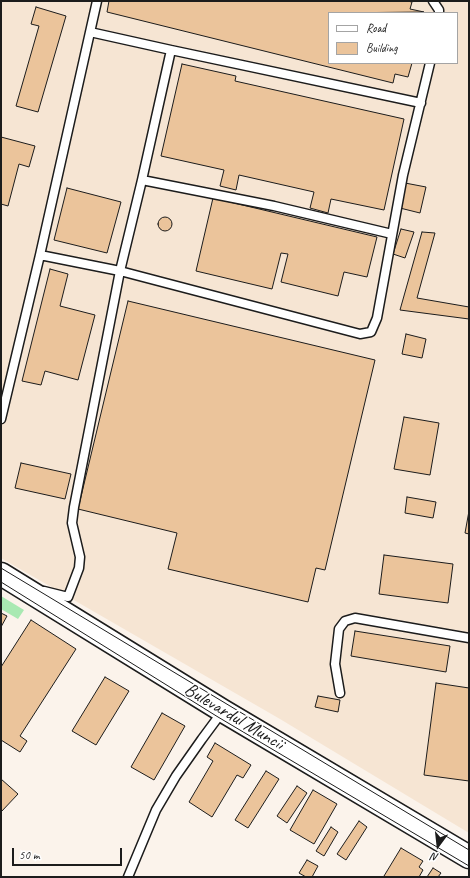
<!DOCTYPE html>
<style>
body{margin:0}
#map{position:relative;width:470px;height:878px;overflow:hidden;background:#fbf3eb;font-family:Caveat,sans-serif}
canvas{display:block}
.frame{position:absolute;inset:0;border:2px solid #1c1c1c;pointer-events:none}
.legend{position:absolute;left:328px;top:12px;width:130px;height:52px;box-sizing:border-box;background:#fff;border:1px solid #a4a4a4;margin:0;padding:5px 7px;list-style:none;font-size:12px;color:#1c1c1c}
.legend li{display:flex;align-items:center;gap:8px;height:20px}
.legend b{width:20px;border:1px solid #a4a4a4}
.north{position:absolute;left:418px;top:826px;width:40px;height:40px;-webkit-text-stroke:3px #fff;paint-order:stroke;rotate:195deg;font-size:11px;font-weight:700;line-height:16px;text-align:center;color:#1c1c1c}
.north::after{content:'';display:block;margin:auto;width:14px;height:18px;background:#1c1c1c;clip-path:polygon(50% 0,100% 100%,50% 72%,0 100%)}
.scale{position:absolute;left:12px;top:848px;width:110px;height:18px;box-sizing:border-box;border:2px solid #1c1c1c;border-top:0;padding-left:5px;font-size:12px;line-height:14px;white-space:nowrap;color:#1c1c1c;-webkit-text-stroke:3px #fff;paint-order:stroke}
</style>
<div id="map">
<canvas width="470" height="878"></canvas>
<div class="frame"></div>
<ul class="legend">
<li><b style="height:5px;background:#fff"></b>Road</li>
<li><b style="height:11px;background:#ebc49b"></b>Building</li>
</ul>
<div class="north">N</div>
<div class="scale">50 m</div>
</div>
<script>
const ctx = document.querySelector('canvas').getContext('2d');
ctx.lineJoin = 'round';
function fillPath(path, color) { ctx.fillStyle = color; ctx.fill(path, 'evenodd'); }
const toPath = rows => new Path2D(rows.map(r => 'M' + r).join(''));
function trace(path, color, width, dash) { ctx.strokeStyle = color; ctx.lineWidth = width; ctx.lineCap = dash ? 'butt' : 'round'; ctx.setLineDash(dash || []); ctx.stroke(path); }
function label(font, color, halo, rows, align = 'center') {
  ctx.font = font + ' Caveat,sans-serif'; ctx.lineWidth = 3; ctx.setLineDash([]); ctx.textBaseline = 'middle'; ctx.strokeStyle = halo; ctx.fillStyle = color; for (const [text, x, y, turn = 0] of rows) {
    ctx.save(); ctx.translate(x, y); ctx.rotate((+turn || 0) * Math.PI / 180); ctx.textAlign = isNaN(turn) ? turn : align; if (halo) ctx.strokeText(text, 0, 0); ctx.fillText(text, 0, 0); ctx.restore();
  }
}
fillPath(toPath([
 [1,1,469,1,469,833,280,719,1,558],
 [329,13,457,13,457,63,329,63]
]), '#f6e5d3');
fillPath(toPath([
 [1,596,24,610,18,619,1,609]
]), '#a9e9b2');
const building = toPath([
 [109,1,407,1,412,2,410,9,424,12,329,13,329,63,412,63,408,77,395,74,393,83,107,12,109,1],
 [36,7,66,16,38,112,16,106,39,26,31,24,36,7],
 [182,64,236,76,235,81,404,119,384,210,331,199,328,213,310,208,314,192,239,175,236,190,220,186,224,170,161,156,182,64],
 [1,137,35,146,29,167,19,164,8,206,1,204,1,137],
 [405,183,426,187,420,213,400,208,405,183],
 [67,188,121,202,107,253,54,240,67,188],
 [213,198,377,237,367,277,344,272,338,296,281,282,288,254,281,253,272,289,196,271,213,198],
 '158 224a7 7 0 1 1 14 0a7 7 0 1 1-14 0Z',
 [401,229,414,232,405,258,393,254,401,229],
 [422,232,435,233,417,298,469,307,469,319,400,310,422,232],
 [50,269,68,274,60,306,95,315,78,380,45,371,41,385,22,381,50,269],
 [128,301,375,360,325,570,316,568,308,602,168,569,177,533,78,509,128,301],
 [406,334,426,339,422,358,402,354,406,334],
 [404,417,439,423,430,475,394,469,404,417],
 [21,463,71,474,65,499,15,488,21,463],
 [407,497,436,502,433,518,405,513,407,497],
 [469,511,469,534,465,533,469,511],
 [384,555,453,564,448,603,379,594,384,555],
 [1,613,7,616,1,627,1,613],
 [31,620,76,649,20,736,27,741,20,752,1,740,1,667,31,620],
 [355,631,450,646,446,672,351,656,355,631],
 [105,677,129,691,96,745,72,731,105,677],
 [436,683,469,688,469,781,424,775,436,683],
 [318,696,340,700,338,712,315,707,318,696],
 [162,713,185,726,154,780,131,767,162,713],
 [215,743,251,765,243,778,237,775,212,817,189,802,213,761,207,757,215,743],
 [266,771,279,779,248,828,235,820,266,771],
 [1,779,18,794,1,812,1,779],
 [297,786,307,793,287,823,277,816,297,786],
 [313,790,337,804,314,844,290,830,313,790],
 [359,821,367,827,346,860,337,854,359,821],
 [331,827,338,832,324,856,316,851,331,827],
 [401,848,423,861,419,867,423,870,419,877,386,877,384,876,401,848],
 [307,860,318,866,312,877,306,877,299,873,307,860],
 [433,868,441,873,438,877,427,877,433,868]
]);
fillPath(building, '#ebc49b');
trace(building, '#1c1c1c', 1);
const service = toPath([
 [433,1,439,10,439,13],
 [90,32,171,50,421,103],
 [142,180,274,206,392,234],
 [40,255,120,271,360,334,371,332,377,318,403,175,430,63],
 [1,419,40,255,97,1],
 [44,591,68,597,79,568,80,557,72,523,74,507,120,271,142,180,171,50],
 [340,693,335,664,339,629,345,621,355,618,469,638],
 [128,877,156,810,176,776,202,739,222,712]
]);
const primary = toPath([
 [1,574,223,711,469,857]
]);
trace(service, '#1c1c1c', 11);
trace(primary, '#1c1c1c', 25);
trace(service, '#fff', 8);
trace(primary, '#fff', 22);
trace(toPath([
 [1,568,469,850],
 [1,582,218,717,469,866]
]), '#1c1c1c', 1);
label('19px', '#1c1c1c', '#fff', [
 ["Bulevardul Muncii",234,717,31]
]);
</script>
